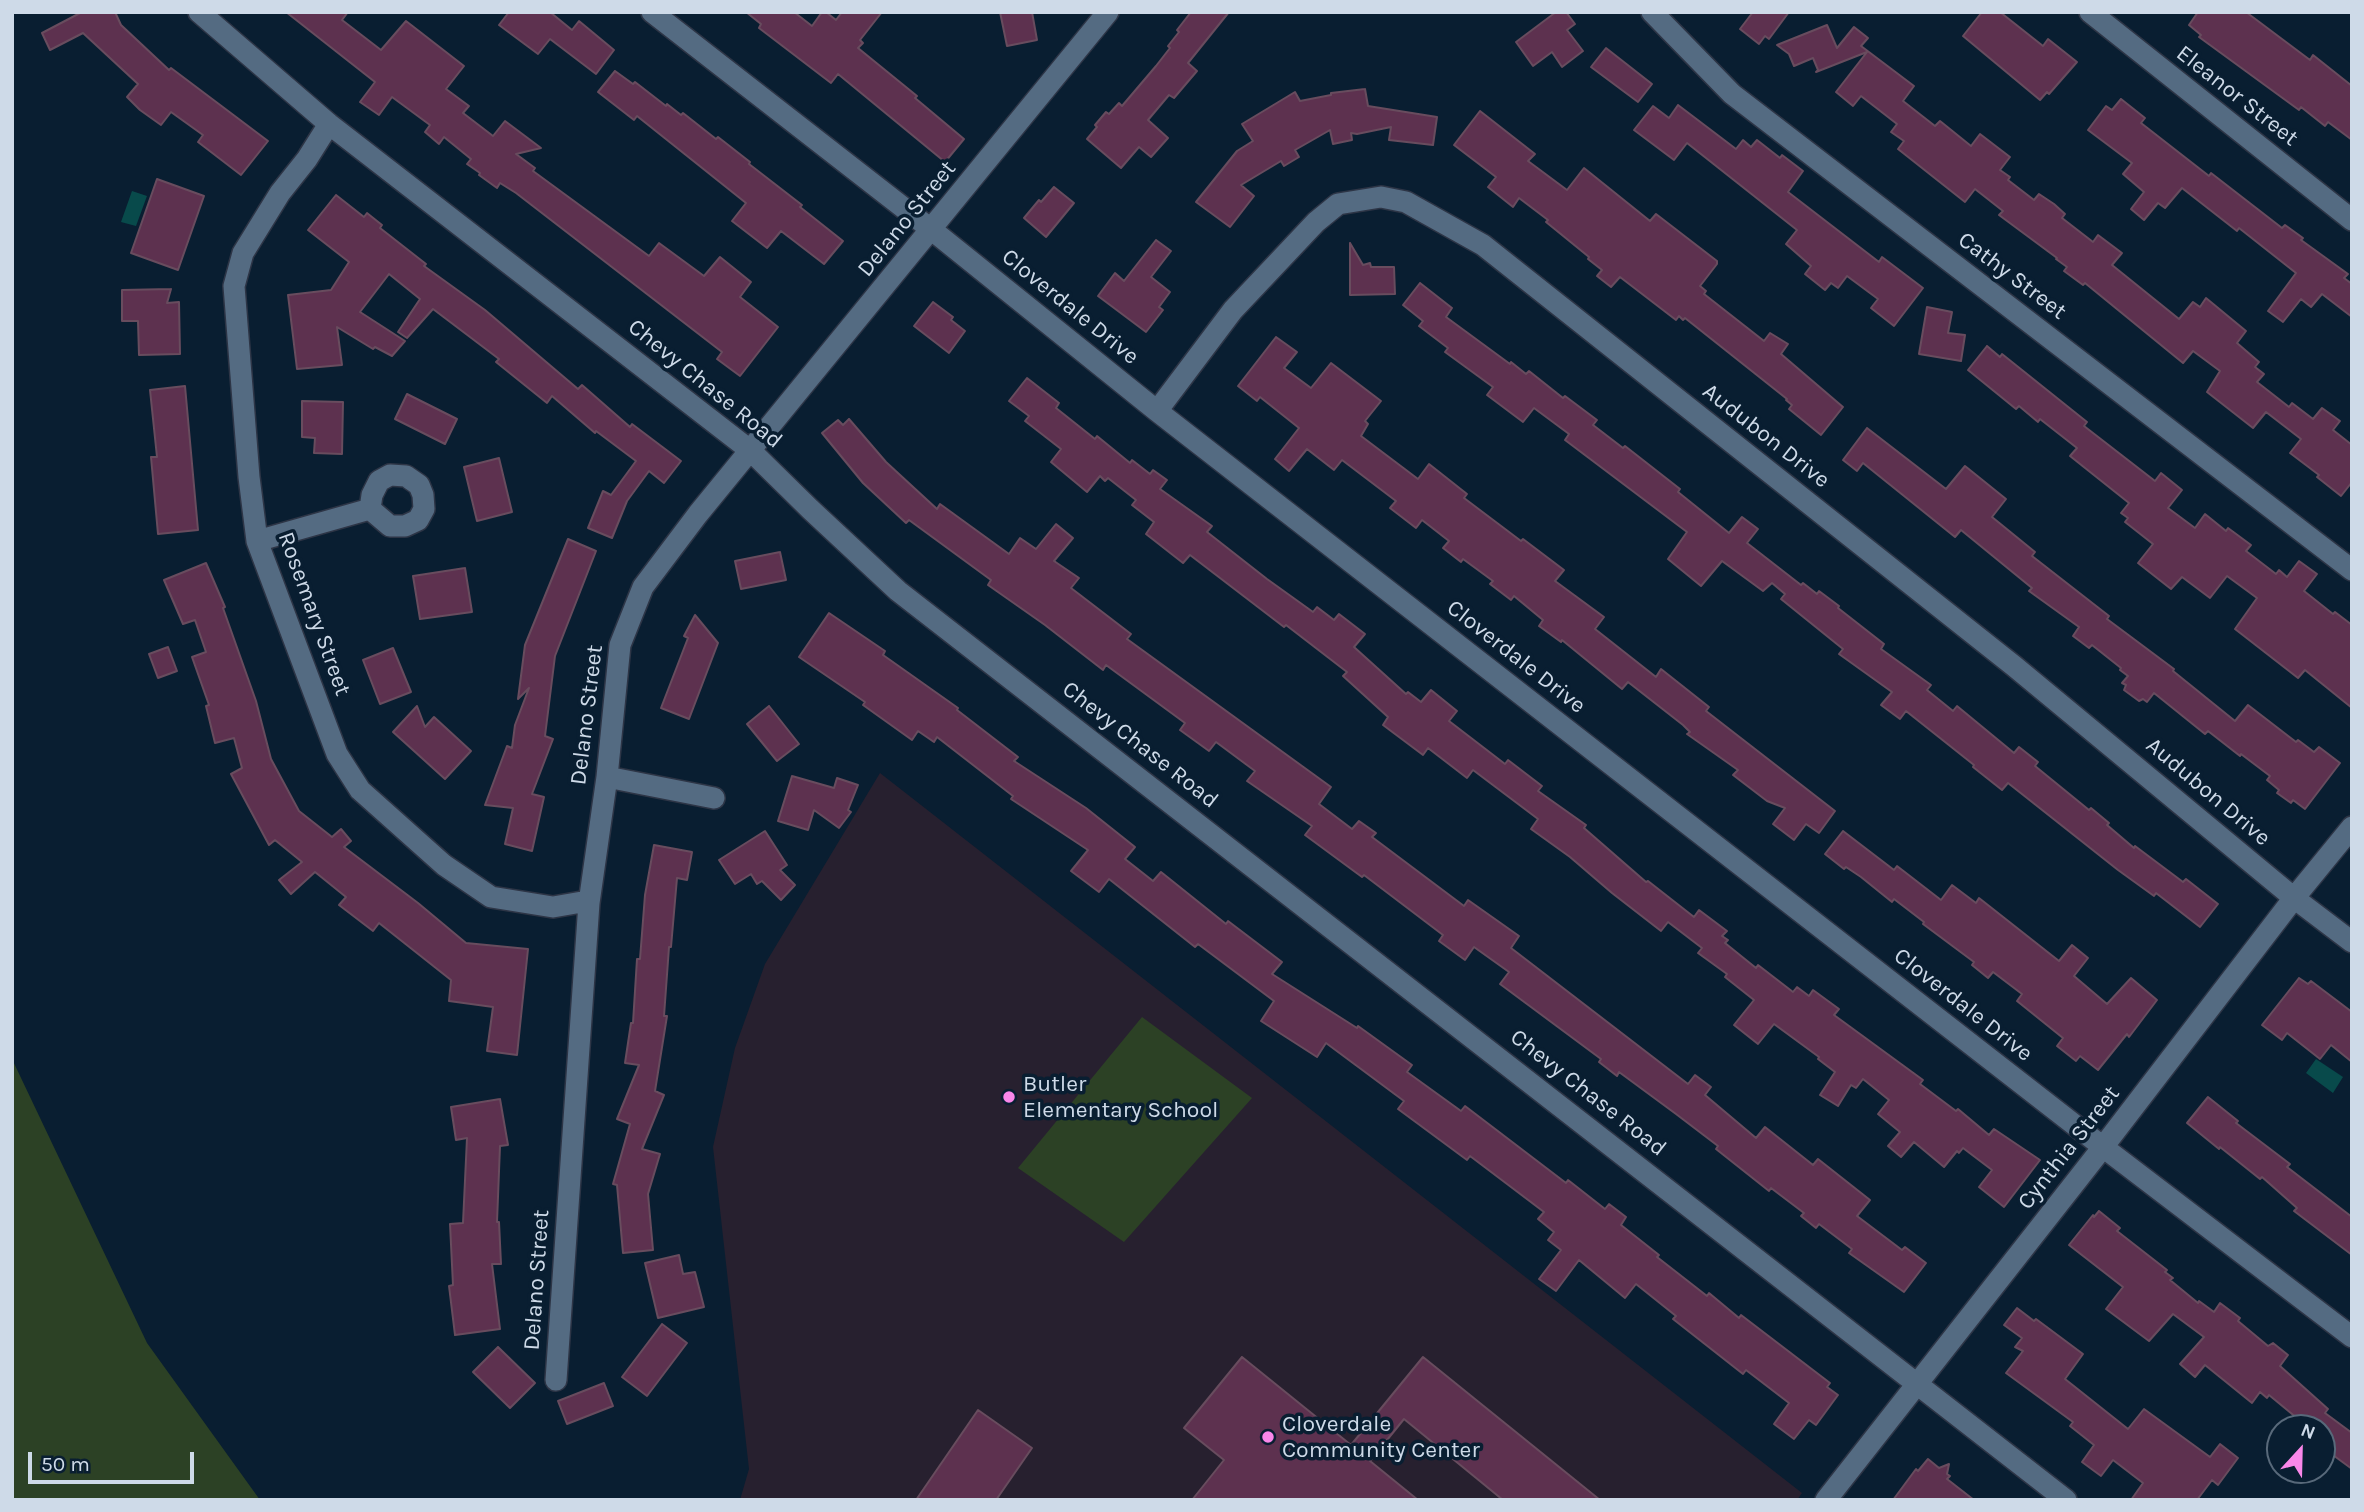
<!DOCTYPE html>
<style>
body{margin:0}
#map{position:relative;width:2364px;height:1512px;overflow:hidden;background:#091e31;font-family:Karla,sans-serif}
canvas{display:block}
.frame{position:absolute;inset:0;border:14px solid #cedae8;pointer-events:none}
.north{position:absolute;left:2266px;top:1414px;width:70px;height:70px;box-sizing:border-box;background:#091e31;border:2px solid #58697a;border-radius:50%;rotate:22deg;font-size:19px;font-weight:700;line-height:28px;text-align:center;color:#cedae8}
.north::after{content:'';display:block;margin:auto;width:24px;height:32px;background:#f987e9;clip-path:polygon(50% 0,100% 100%,50% 72%,0 100%)}
.scale{position:absolute;left:28px;top:1452px;width:166px;height:32px;box-sizing:border-box;border:4px solid #cedae8;border-top:0;padding-left:9px;font-size:21px;line-height:24px;white-space:nowrap;color:#cedae8;-webkit-text-stroke:5px #091e31;paint-order:stroke}
</style>
<div id="map">
<canvas width="2364" height="1512"></canvas>
<div class="frame"></div>
<div class="north">N</div>
<div class="scale">50 m</div>
</div>
<script>
const ctx = document.querySelector('canvas').getContext('2d');
ctx.lineJoin = 'round';
function fillPath(path, color) { ctx.fillStyle = color; ctx.fill(path, 'evenodd'); }
const toPath = rows => new Path2D(rows.map(r => 'M' + r).join(''));
function trace(path, color, width, dash) { ctx.strokeStyle = color; ctx.lineWidth = width; ctx.lineCap = dash ? 'butt' : 'round'; ctx.setLineDash(dash || []); ctx.stroke(path); }
function label(font, color, halo, rows, align = 'center') {
  ctx.font = font + ' Karla,sans-serif'; ctx.lineWidth = 7; ctx.setLineDash([]); ctx.textBaseline = 'middle'; ctx.strokeStyle = halo; ctx.fillStyle = color; for (const [text, x, y, turn = 0] of rows) {
    ctx.save(); ctx.translate(x, y); ctx.rotate((+turn || 0) * Math.PI / 180); ctx.textAlign = isNaN(turn) ? turn : align; if (halo) ctx.strokeText(text, 0, 0); ctx.fillText(text, 0, 0); ctx.restore();
  }
}
fillPath(toPath([
 [880,773,1802,1493,1797,1500,740,1500,749,1469,713,1147,735,1048,765,964]
]), '#27202f');
fillPath(toPath([
 [1142,1017,1252,1098,1124,1242,1018,1168],
 [12,1059,147,1343,260,1500,12,1500]
]), '#2c4125');
fillPath(toPath([
 [132,191,147,196,136,226,121,222],
 [2316,1059,2343,1077,2333,1093,2306,1073]
]), '#084a4b');
const building = toPath([
 [82,12,115,12,121,25,169,70,171,68,268,141,241,175,198,142,203,135,171,112,161,125,140,110,127,97,138,84,83,33,50,50,42,33,82,12],
 [286,12,348,12,342,20,381,50,406,21,464,66,446,89,469,106,463,113,493,136,505,121,541,148,516,154,535,168,533,171,649,256,659,243,704,276,720,257,751,282,740,297,778,327,740,376,717,359,722,352,516,193,500,183,497,188,479,175,480,173,467,164,471,159,444,137,439,144,425,132,430,125,392,97,379,115,360,102,375,82,286,12],
 [509,12,550,12,572,30,579,21,614,50,596,74,550,39,538,54,499,25,509,12],
 [746,12,794,12,812,26,822,12,826,12,836,20,842,12,882,12,860,40,863,43,858,48,917,96,915,98,964,139,945,162,838,74,831,83,759,28,761,24,746,12],
 [1000,12,1032,12,1037,40,1007,46,1000,12],
 [1191,12,1229,12,1188,63,1197,71,1174,98,1169,95,1148,120,1168,138,1151,157,1139,147,1121,168,1087,139,1097,127,1095,125,1106,112,1109,114,1119,103,1122,106,1156,66,1170,48,1168,46,1179,32,1177,30,1191,12],
 [1556,12,1566,12,1575,24,1567,30,1583,51,1562,67,1552,52,1533,66,1516,42,1556,12],
 [1753,12,1789,12,1769,39,1765,36,1759,44,1740,29,1753,12],
 [1982,12,2000,12,2043,46,2048,39,2077,62,2049,94,2047,92,2040,100,1963,36,1982,12],
 [2198,12,2246,12,2310,60,2313,55,2352,86,2352,140,2328,122,2325,126,2301,107,2299,110,2199,37,2201,35,2189,25,2198,12],
 [1827,25,1837,48,1854,27,1868,38,1861,46,1914,86,1903,101,1935,126,1940,121,1971,146,1980,134,2010,157,2000,170,2010,177,2008,180,2034,200,2039,194,2054,204,2065,214,2062,218,2093,242,2098,235,2122,253,2112,265,2179,319,2193,302,2200,307,2206,298,2246,331,2237,343,2259,362,2255,367,2264,374,2257,382,2289,407,2292,403,2313,419,2322,408,2340,421,2333,430,2352,445,2352,482,2341,496,2317,477,2319,475,2290,453,2301,439,2266,412,2253,428,2207,392,2220,371,2193,351,2183,363,2085,283,2083,285,2064,271,2067,267,2056,259,2057,258,1999,215,2003,211,1975,189,1965,202,1898,149,1904,141,1891,132,1897,124,1861,96,1853,106,1836,92,1867,52,1816,72,1818,70,1813,58,1794,66,1789,54,1777,45,1827,25],
 [1606,48,1652,84,1638,102,1591,67,1606,48],
 [615,71,633,84,635,82,666,106,667,104,681,115,683,113,716,139,718,137,750,162,749,164,802,205,800,207,843,241,824,264,781,231,767,248,732,221,746,203,637,116,634,120,598,92,615,71],
 [1365,89,1368,106,1437,117,1433,145,1389,140,1391,127,1357,134,1351,133,1352,140,1333,144,1330,130,1295,150,1299,157,1284,166,1281,161,1241,185,1254,196,1230,227,1196,202,1237,151,1253,141,1242,124,1295,92,1300,101,1331,95,1331,93,1365,89],
 [2121,99,2145,118,2141,123,2209,176,2211,173,2282,228,2285,225,2303,238,2301,240,2348,274,2344,278,2352,284,2352,317,2322,294,2311,307,2301,299,2283,322,2268,311,2296,273,2239,228,2237,231,2182,188,2165,208,2158,203,2144,220,2131,209,2144,192,2123,174,2132,163,2088,130,2106,106,2112,110,2121,99],
 [1678,105,1736,149,1743,140,1751,147,1757,140,1780,158,1782,155,1803,171,1788,192,1879,262,1882,257,1923,288,1894,326,1871,308,1878,299,1847,276,1838,288,1831,283,1825,290,1805,274,1811,266,1786,244,1797,230,1687,143,1674,160,1634,130,1653,106,1669,118,1678,105],
 [1480,111,1535,154,1528,161,1567,190,1584,168,1650,221,1656,214,1717,261,1717,264,1700,286,1706,291,1704,294,1764,341,1770,333,1788,344,1781,354,1843,407,1821,435,1789,409,1792,405,1786,400,1787,399,1685,318,1683,320,1679,316,1676,320,1620,277,1611,287,1597,276,1602,270,1588,259,1589,257,1546,222,1548,220,1519,198,1513,207,1488,187,1496,177,1454,145,1480,111],
 [157,179,204,196,178,270,131,253,157,179],
 [1054,187,1074,203,1046,237,1024,218,1039,200,1041,202,1054,187],
 [336,195,364,217,367,213,382,225,380,228,426,264,424,266,485,310,578,389,582,385,630,427,632,424,681,461,664,483,649,471,627,501,612,538,588,528,603,491,611,495,636,461,596,431,595,433,552,396,547,403,496,362,499,359,433,309,407,338,398,332,420,299,389,274,360,312,405,341,392,356,375,347,373,349,337,327,342,365,297,369,288,295,331,290,349,262,308,230,336,195],
 [1156,240,1171,251,1151,277,1170,292,1159,307,1163,310,1146,332,1098,296,1115,273,1124,281,1156,240],
 [1350,243,1363,265,1370,263,1371,267,1394,267,1395,294,1350,295,1350,243],
 [1420,283,1452,308,1446,317,1510,364,1511,362,1526,374,1529,371,1563,398,1565,396,1597,420,1593,425,1623,448,1625,446,1680,489,1678,492,1729,533,1742,517,1758,529,1747,543,1801,585,1803,583,1817,594,1819,591,1839,606,1838,608,1884,644,1881,649,1931,685,1927,690,1953,711,1957,706,2014,753,2019,747,2038,762,2035,766,2089,810,2091,808,2109,823,2107,825,2134,848,2135,846,2183,882,2186,879,2218,904,2200,927,2156,893,2154,896,2118,870,2008,783,2002,790,1973,767,1974,765,1906,711,1900,719,1881,705,1892,692,1839,654,1843,649,1781,599,1785,594,1772,583,1763,591,1722,561,1701,586,1668,559,1687,532,1565,440,1569,434,1534,408,1523,422,1487,395,1493,387,1445,352,1448,348,1419,326,1423,321,1403,305,1420,283],
 [171,289,167,303,179,302,180,354,139,355,138,321,122,321,122,290,171,289],
 [933,302,953,317,951,320,965,331,949,353,914,326,933,302],
 [1927,307,1952,312,1948,333,1965,335,1961,361,1919,354,1927,307],
 [1276,337,1297,352,1284,368,1311,388,1331,363,1381,401,1365,421,1368,424,1361,436,1418,479,1429,464,1467,494,1464,498,1521,541,1523,539,1564,570,1555,581,1604,617,1595,629,1656,677,1661,669,1709,707,1706,711,1835,811,1819,833,1806,824,1794,840,1773,824,1785,808,1767,801,1733,775,1738,770,1687,734,1690,732,1683,725,1628,682,1622,689,1562,640,1561,642,1539,626,1543,620,1514,596,1511,600,1490,584,1493,581,1463,559,1461,562,1443,548,1449,541,1422,520,1416,528,1390,508,1396,501,1342,460,1334,470,1307,449,1289,471,1275,459,1299,428,1260,397,1257,401,1238,386,1276,337],
 [1987,346,2000,357,2002,354,2087,422,2084,426,2155,481,2161,473,2182,490,2168,508,2195,528,2205,514,2226,531,2228,528,2251,545,2246,551,2276,574,2279,570,2287,577,2299,561,2317,574,2304,591,2333,614,2335,612,2352,625,2352,708,2305,670,2298,678,2235,629,2257,598,2227,576,2210,598,2182,577,2171,589,2138,563,2153,544,2125,522,2128,518,2121,513,2129,503,2070,456,2077,448,2040,419,2038,422,2019,406,2016,409,1968,370,1987,346],
 [1027,378,1059,403,1056,408,1095,439,1097,436,1130,463,1132,460,1150,474,1153,470,1167,480,1160,489,1212,526,1207,532,1267,579,1313,612,1317,607,1334,620,1339,614,1365,634,1354,647,1406,694,1408,692,1421,702,1431,690,1457,711,1449,721,1505,764,1508,760,1542,786,1538,791,1586,825,1584,828,1646,882,1648,881,1694,917,1699,910,1727,931,1722,936,1728,940,1725,943,1756,968,1758,965,1793,992,1797,987,1809,996,1813,990,1839,1009,1834,1015,1923,1080,1920,1084,1956,1111,1958,1109,1989,1135,1994,1129,2040,1160,2004,1207,1979,1187,1992,1170,1963,1148,1959,1153,1957,1151,1944,1167,1914,1142,1901,1157,1888,1146,1900,1132,1878,1114,1889,1100,1863,1079,1856,1088,1851,1085,1838,1106,1820,1095,1835,1072,1818,1059,1819,1057,1774,1024,1758,1044,1734,1025,1754,1000,1725,977,1727,974,1698,953,1702,948,1668,922,1661,931,1612,893,1570,857,1531,829,1538,819,1473,770,1467,778,1428,748,1423,755,1383,725,1388,717,1343,676,1347,672,1286,625,1284,627,1190,555,1183,563,1146,534,1154,522,1132,505,1136,500,1108,478,1105,481,1100,476,1087,492,1051,462,1061,449,1025,421,1029,416,1009,401,1027,378],
 [185,386,198,530,158,534,151,457,157,457,150,390,185,386],
 [407,394,457,419,445,444,395,419,407,394],
 [302,401,343,402,342,454,314,453,315,438,302,437,302,401],
 [849,419,886,462,937,509,940,504,1009,554,1020,538,1036,549,1056,524,1073,538,1054,561,1079,578,1071,588,1131,634,1127,639,1331,787,1319,804,1352,829,1359,821,1376,833,1372,837,1464,906,1468,900,1519,936,1511,948,1688,1084,1695,1075,1711,1087,1705,1095,1756,1138,1765,1127,1813,1165,1818,1159,1870,1200,1857,1216,1902,1250,1905,1247,1926,1263,1904,1292,1849,1253,1852,1249,1819,1224,1816,1228,1801,1216,1804,1213,1771,1188,1769,1191,1716,1149,1718,1146,1676,1114,1619,1072,1617,1076,1599,1062,1601,1059,1500,984,1509,972,1474,947,1465,960,1439,941,1443,935,1364,875,1362,877,1305,835,1312,826,1247,781,1255,771,1216,742,1209,751,1180,730,1185,723,1106,665,1103,670,1045,625,988,585,991,580,909,520,906,523,863,483,822,433,838,420,843,425,849,419],
 [1867,428,1946,489,1965,466,2006,499,1992,517,2035,552,2032,556,2109,616,2107,619,2174,669,2173,671,2235,721,2248,705,2296,742,2298,740,2314,752,2319,747,2340,763,2305,809,2293,800,2291,803,2277,793,2279,790,2267,780,2270,776,2241,754,2240,756,2208,731,2205,734,2154,693,2147,702,2143,699,2139,701,2124,690,2126,685,2122,683,2128,676,2120,670,2121,668,2092,645,2089,648,2073,636,2079,627,2029,591,2032,588,1961,530,1955,537,1863,463,1857,471,1843,460,1867,428],
 [499,458,512,512,477,521,464,467,499,458],
 [568,539,596,551,555,656,545,736,553,739,532,794,544,797,532,851,505,844,513,808,485,805,507,746,512,748,515,725,529,688,518,699,525,645,568,539],
 [780,552,786,580,741,589,735,561,780,552],
 [206,563,225,607,223,608,256,701,271,759,299,811,332,837,341,829,351,841,344,847,418,903,466,943,528,949,517,1055,487,1051,493,1007,449,1001,451,980,379,923,373,931,339,905,346,897,315,872,291,894,279,880,302,862,275,840,269,845,231,774,242,768,234,738,215,743,206,706,209,705,192,657,206,652,195,620,183,624,164,580,206,563],
 [465,568,472,612,420,619,413,576,465,568],
 [829,613,885,651,883,655,958,708,957,710,1018,757,1014,761,1086,808,1135,847,1125,859,1153,881,1161,872,1226,924,1228,921,1282,962,1272,974,1357,1028,1358,1026,1412,1065,1407,1072,1461,1111,1465,1106,1566,1183,1568,1180,1605,1209,1609,1204,1626,1217,1621,1225,1659,1255,1657,1257,1707,1296,1709,1293,1739,1318,1741,1315,1830,1383,1827,1387,1838,1395,1816,1425,1809,1420,1794,1439,1774,1424,1789,1403,1746,1370,1743,1374,1673,1319,1676,1316,1636,1284,1625,1298,1579,1260,1556,1291,1539,1279,1561,1250,1548,1240,1554,1232,1538,1219,1544,1212,1470,1156,1467,1160,1398,1109,1404,1101,1326,1043,1317,1057,1261,1021,1274,1001,1198,944,1195,947,1109,879,1099,892,1071,871,1088,850,1011,799,1013,796,937,737,934,742,918,731,912,740,863,705,865,702,799,657,829,613],
 [695,615,718,643,689,719,661,708,688,638,684,636,695,615],
 [168,647,177,671,158,678,149,654,168,647],
 [393,648,411,692,380,704,363,660,393,648],
 [417,706,425,727,434,717,471,751,445,779,393,732,417,706],
 [769,706,799,744,777,761,747,724,769,706],
 [792,776,834,788,837,778,858,785,848,810,851,812,839,828,814,810,808,830,778,821,792,776],
 [765,831,787,865,780,870,795,885,781,900,762,881,757,884,751,874,735,884,719,860,765,831],
 [1843,831,1894,870,1897,866,1941,900,1952,885,1976,903,1979,898,2059,961,2072,945,2088,958,2074,976,2107,1004,2131,978,2157,1000,2129,1037,2127,1034,2098,1070,2080,1056,2076,1061,2057,1046,2063,1038,2017,1001,2022,994,1993,972,1988,978,1972,965,1974,962,1923,924,1924,922,1894,899,1892,902,1861,877,1846,867,1844,869,1825,854,1843,831],
 [654,845,692,852,687,880,677,878,671,947,669,947,664,1016,667,1016,655,1091,664,1095,642,1149,660,1154,648,1194,653,1250,623,1253,617,1185,613,1184,630,1124,617,1119,639,1065,625,1063,631,1023,633,1023,637,959,640,959,645,895,654,845],
 [2299,978,2308,984,2311,981,2352,1012,2352,1062,2331,1045,2320,1059,2287,1033,2282,1040,2262,1025,2299,978],
 [2208,1097,2238,1121,2236,1123,2290,1164,2287,1167,2352,1217,2352,1255,2294,1211,2297,1208,2262,1177,2260,1179,2220,1147,2219,1149,2187,1123,2208,1097],
 [500,1099,508,1145,500,1146,497,1222,499,1222,501,1264,492,1264,500,1329,455,1335,449,1286,453,1285,450,1224,463,1223,467,1138,456,1140,451,1107,500,1099],
 [2099,1211,2120,1228,2117,1231,2167,1270,2165,1272,2173,1278,2170,1280,2198,1303,2199,1301,2214,1312,2220,1303,2240,1318,2238,1321,2268,1346,2273,1343,2288,1355,2280,1366,2328,1409,2325,1413,2352,1433,2352,1469,2322,1447,2322,1428,2309,1428,2269,1395,2267,1398,2260,1392,2252,1403,2205,1365,2195,1377,2180,1364,2204,1337,2173,1314,2149,1341,2106,1309,2123,1287,2069,1245,2093,1215,2094,1217,2099,1211],
 [679,1255,683,1274,695,1272,704,1307,658,1318,645,1263,679,1255],
 [2017,1308,2034,1321,2036,1319,2083,1354,2065,1379,2128,1429,2144,1409,2210,1457,2220,1444,2238,1458,2218,1485,2212,1480,2197,1500,2131,1500,2143,1483,2113,1460,2101,1476,2082,1462,2094,1445,2070,1426,2073,1422,2006,1373,2023,1351,2015,1347,2022,1338,2004,1325,2017,1308],
 [662,1324,687,1343,647,1396,622,1377,662,1324],
 [498,1347,535,1383,510,1408,473,1372,498,1347],
 [1242,1357,1351,1445,1423,1357,1600,1500,1503,1500,1404,1419,1370,1461,1418,1500,1192,1500,1224,1460,1184,1428,1242,1357],
 [604,1383,613,1406,567,1424,558,1401,604,1383],
 [978,1410,1032,1448,996,1500,916,1500,978,1410],
 [1928,1459,1939,1468,1949,1464,1947,1474,1950,1476,1947,1479,1974,1500,1893,1500,1916,1469,1918,1471,1928,1459]
]);
fillPath(building, '#5d314f');
trace(building, '#684c5e', 2);
const minor = toPath([
 [199,12,329,124,751,451,810,509,898,591,2066,1500],
 [652,12,932,230,1157,411,2103,1147,2352,1337],
 [1652,12,1732,94,2352,570],
 [2090,12,2352,220],
 [329,124,307,159,280,193,243,253,234,286,249,477,257,541,337,754,360,790,444,865,491,897,553,907,582,902,589,903],
 [1157,411,1233,310,1316,222,1338,204,1381,197,1406,202,1483,245,2014,666,2294,898,2352,942],
 [257,541,370,509,372,495,379,481,390,475,406,476,419,485,423,495,424,509,418,520,405,526,390,526,370,509],
 [607,777,714,798],
 [556,1380,589,903,607,777,620,645,643,587,698,514,1108,12],
 [1826,1500,2103,1147,2294,898,2352,827]
]);
trace(minor, '#2d3546', 24);
trace(minor, '#546b82', 21);
for (const [x, y, r, color] of [
 [1009,1097,7,"#f987e9"],
 [1268,1437,7,"#f987e9"]
]) { const dot = new Path2D(); dot.arc(x, y, r, 0, 2 * Math.PI); ctx.fillStyle = color; ctx.fill(dot); trace(dot, '#091e31', 2.5); }
label('23px', '#cedae8', '#091e31', [
 ["Eleanor Street",2237,96,38],
 ["Delano Street",907,219,-51],
 ["Cathy Street",2012,276,37],
 ["Cloverdale Drive",1070,307,39],
 ["Chevy Chase Road",705,384,39],
 ["Audubon Drive",1766,436,38],
 ["Rosemary Street",314,614,70],
 ["Cloverdale Drive",1516,657,38],
 ["Delano Street",587,715,-83],
 ["Chevy Chase Road",1140,745,38],
 ["Audubon Drive",2208,792,40],
 ["Cloverdale Drive",1963,1005,38],
 ["Chevy Chase Road",1588,1093,38],
 ["Cynthia Street",2069,1148,-52],
 ["Delano Street",537,1280,-86]
]);
label('23px', '#cedae8', '#091e31', [
 ["Butler",1023,1084],
 ["Elementary School",1023,1110],
 ["Cloverdale",1282,1424],
 ["Community Center",1282,1450]
], 'left');
</script>
